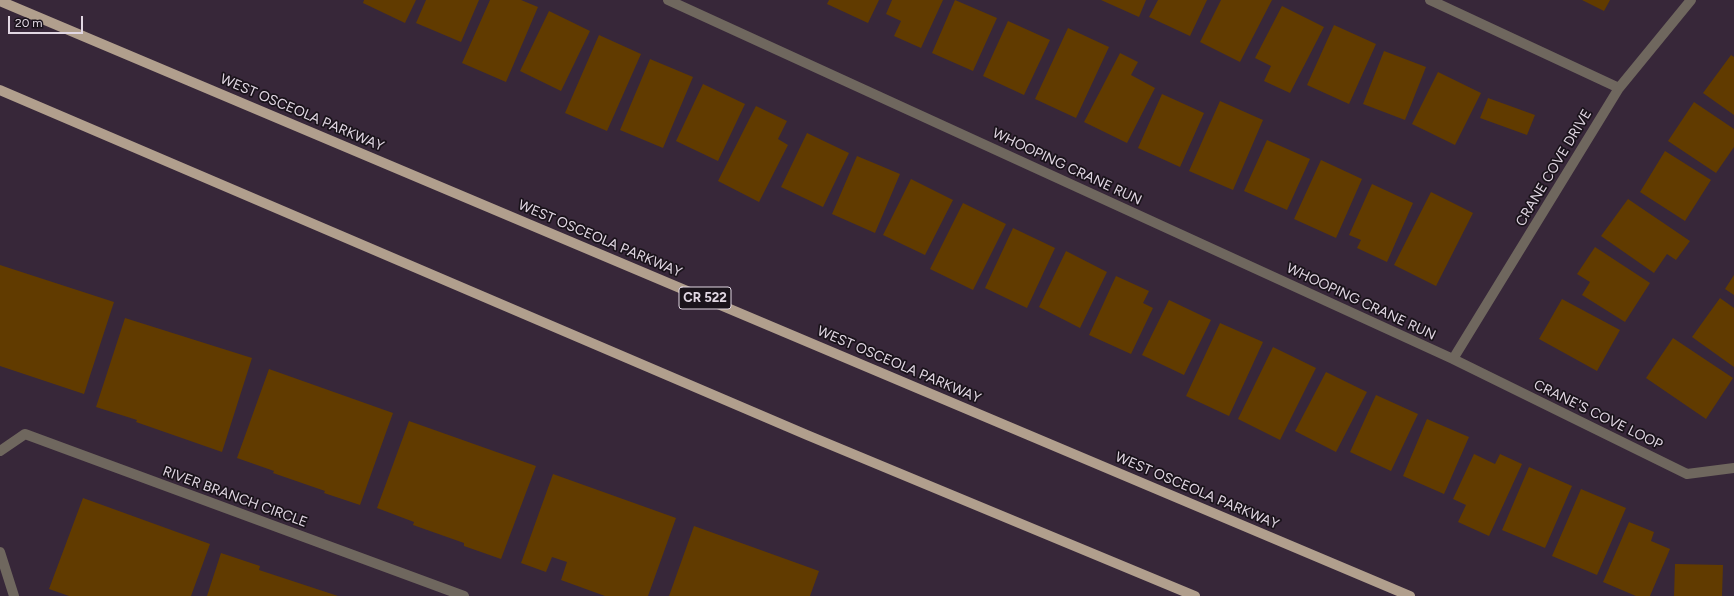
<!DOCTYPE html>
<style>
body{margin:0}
#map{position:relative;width:1734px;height:596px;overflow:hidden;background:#372739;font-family:Figtree,sans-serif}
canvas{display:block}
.scale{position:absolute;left:8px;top:16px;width:75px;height:18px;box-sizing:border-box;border:2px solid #e1d7e3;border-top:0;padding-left:5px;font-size:12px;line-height:14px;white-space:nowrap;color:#e1d7e3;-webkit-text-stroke:3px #1a131b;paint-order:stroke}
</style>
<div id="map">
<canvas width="1734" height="596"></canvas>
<div class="scale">20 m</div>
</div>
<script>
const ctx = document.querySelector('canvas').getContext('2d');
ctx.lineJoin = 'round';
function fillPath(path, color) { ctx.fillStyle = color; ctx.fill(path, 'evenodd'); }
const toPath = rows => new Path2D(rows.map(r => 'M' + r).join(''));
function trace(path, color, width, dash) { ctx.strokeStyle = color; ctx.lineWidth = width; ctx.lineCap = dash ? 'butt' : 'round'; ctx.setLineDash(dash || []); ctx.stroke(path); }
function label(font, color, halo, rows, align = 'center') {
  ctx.font = font + ' Figtree,sans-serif'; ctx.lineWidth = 3.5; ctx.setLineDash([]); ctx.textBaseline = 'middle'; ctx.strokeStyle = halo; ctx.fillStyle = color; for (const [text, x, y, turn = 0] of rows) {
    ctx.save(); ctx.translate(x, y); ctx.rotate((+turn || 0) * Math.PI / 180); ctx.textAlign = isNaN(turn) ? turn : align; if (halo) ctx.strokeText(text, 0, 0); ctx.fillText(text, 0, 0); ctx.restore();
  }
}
fillPath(toPath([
 [364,0,416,0,405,23,363,3],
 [426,0,479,0,461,42,416,23],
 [490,0,521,0,538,7,506,82,462,63],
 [829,0,879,0,868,23,827,4],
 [892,0,943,0,921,48,894,36,901,21,886,14],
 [955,0,997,18,973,71,932,53],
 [1101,0,1146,0,1139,17],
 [1158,0,1207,0,1190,36,1149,17],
 [1221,0,1272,0,1240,62,1200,42],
 [1582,0,1610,0,1604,11],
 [1282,6,1324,27,1290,93,1264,81,1271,66,1255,58],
 [549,11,590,31,561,91,520,71],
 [1008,21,1050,40,1024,95,983,76],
 [1334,25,1376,44,1349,104,1307,85],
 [1068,28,1109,47,1076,118,1035,99],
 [599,35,641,54,607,131,565,113],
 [1384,51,1426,67,1405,120,1363,104],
 [1120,53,1138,62,1131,75,1155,88,1127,143,1084,122],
 [1731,55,1734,57,1734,115,1703,93],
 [650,59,693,77,663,148,620,130],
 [1438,72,1481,93,1455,145,1412,124],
 [703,84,745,104,718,161,676,141],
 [1162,94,1204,113,1180,167,1138,148],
 [1488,98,1535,115,1527,135,1480,118],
 [1220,101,1263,120,1233,190,1189,171],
 [1694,102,1734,129,1734,147,1716,173,1668,141],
 [756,106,787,121,778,139,788,145,759,202,718,181],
 [807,133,849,153,823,207,781,187],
 [1267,140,1310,159,1287,210,1244,191],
 [1665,151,1711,180,1685,221,1640,192],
 [857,156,900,174,875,233,832,214],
 [1321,160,1362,179,1336,238,1294,219],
 [911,179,953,200,925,255,883,235],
 [1372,184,1413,203,1387,262,1357,248,1361,240,1349,235],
 [1431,192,1473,213,1436,286,1394,265],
 [1628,199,1690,241,1676,260,1667,254,1654,273,1601,236],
 [963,203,1006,224,973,290,930,269],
 [1013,228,1055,248,1027,308,985,288],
 [1595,247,1650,283,1625,322,1582,295,1590,282,1577,274],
 [1066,251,1107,272,1080,328,1039,307],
 [0,265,114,302,84,394,0,366],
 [1734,275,1734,295,1725,289],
 [1116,276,1149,291,1143,303,1153,308,1131,354,1089,335],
 [1720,298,1734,308,1734,367,1692,337],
 [1562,299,1620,330,1597,371,1539,339],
 [1169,300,1211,320,1184,375,1142,355],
 [125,318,252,358,222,452,136,422,137,420,96,407],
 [1220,323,1263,342,1229,416,1186,396],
 [1673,338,1733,378,1706,419,1646,378],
 [1273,347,1316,368,1280,440,1238,419],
 [269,369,393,413,360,505,324,493,325,491,273,473,274,471,237,458],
 [1326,372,1367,392,1336,452,1295,431],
 [1376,395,1418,414,1391,471,1350,452],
 [1427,419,1469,437,1444,494,1403,476],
 [409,421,536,466,501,559,464,546,464,543,413,525,414,522,377,508],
 [1474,454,1495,464,1500,454,1522,464,1489,536,1458,522,1466,505,1453,499],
 [1529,467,1572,486,1545,548,1502,530],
 [553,474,676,518,648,596,605,596,561,580,567,562,552,557,546,572,521,563],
 [1581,489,1626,508,1597,575,1552,556],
 [83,498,210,544,191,596,69,596,49,589],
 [1629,522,1654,532,1651,541,1670,549,1650,596,1636,596,1603,582],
 [694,526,819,571,810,596,669,596],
 [221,553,260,566,259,570,338,596,207,596],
 [1675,564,1723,565,1722,596,1674,596]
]), '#613b00');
trace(toPath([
 [668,0,1453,359,1687,474,1734,468],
 [1430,0,1619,88],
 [1453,359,1619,88,1691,0],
 [0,451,25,434,464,596],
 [0,552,14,596]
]), '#6f675e', 10);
trace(toPath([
 [0,1,1410,596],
 [0,90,807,435,1195,596]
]), '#b19f8d', 10);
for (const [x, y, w] of [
 [705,298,52]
]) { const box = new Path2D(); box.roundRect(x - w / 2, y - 11, w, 22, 3); ctx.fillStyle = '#1a131b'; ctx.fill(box); trace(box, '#e1d7e3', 1); }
label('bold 13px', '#e1d7e3', null, [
 ["CR 522",705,298]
]);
label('14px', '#e1d7e3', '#1a131b', [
 ["WEST OSCEOLA PARKWAY",302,113,23],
 ["WHOOPING CRANE RUN",1067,167,25],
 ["CRANE COVE DRIVE",1554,168,-59],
 ["WEST OSCEOLA PARKWAY",600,239,23],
 ["WHOOPING CRANE RUN",1361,302,25],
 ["WEST OSCEOLA PARKWAY",899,365,23],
 ["CRANE'S COVE LOOP",1598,415,26],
 ["WEST OSCEOLA PARKWAY",1197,491,23],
 ["RIVER BRANCH CIRCLE",235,497,20]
]);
</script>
